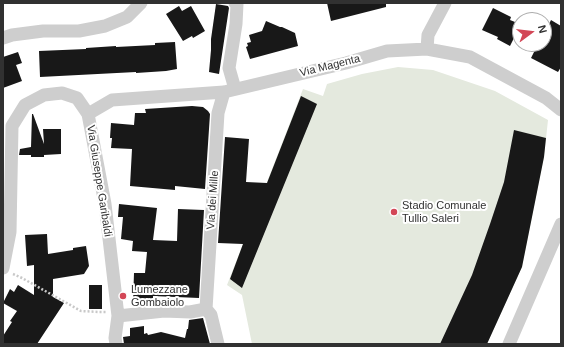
<!DOCTYPE html>
<style>
body{margin:0}
#map{position:relative;width:564px;height:347px;overflow:hidden;background:#fff;font-family:Helvetica,sans-serif}
canvas{display:block}
.frame{position:absolute;inset:0;border:4px solid #313131;pointer-events:none}
.north{position:absolute;left:512px;top:12px;width:40px;height:40px;box-sizing:border-box;background:#fff;border:1px solid #adadad;border-radius:50%;rotate:75deg;font-size:11px;font-weight:700;line-height:16px;text-align:center;color:#313131}
.north::after{content:'';display:block;margin:auto;width:14px;height:18px;background:#d34757;clip-path:polygon(50% 0,100% 100%,50% 72%,0 100%)}
</style>
<div id="map">
<canvas width="564" height="347"></canvas>
<div class="frame"></div>
<div class="north">N</div>
</div>
<script>
const ctx = document.querySelector('canvas').getContext('2d');
ctx.lineJoin = 'round';
function fillPath(path, color) { ctx.fillStyle = color; ctx.fill(path, 'evenodd'); }
const toPath = rows => new Path2D(rows.map(r => 'M' + r).join(''));
function trace(path, color, width, dash) { ctx.strokeStyle = color; ctx.lineWidth = width; ctx.lineCap = dash ? 'butt' : 'round'; ctx.setLineDash(dash || []); ctx.stroke(path); }
function label(font, color, halo, rows, align = 'center') {
  ctx.font = font + ' Helvetica,sans-serif'; ctx.lineWidth = 4; ctx.setLineDash([]); ctx.textBaseline = 'middle'; ctx.strokeStyle = halo; ctx.fillStyle = color; for (const [text, x, y, turn = 0] of rows) {
    ctx.save(); ctx.translate(x, y); ctx.rotate((+turn || 0) * Math.PI / 180); ctx.textAlign = isNaN(turn) ? turn : align; if (halo) ctx.strokeText(text, 0, 0); ctx.fillText(text, 0, 0); ctx.restore();
  }
}
fillPath(toPath([
 [398,67,433,70,495,91,548,120,544,157,522,267,487,344,252,344,242,295,227,285,303,89,323,96,327,84,362,74]
]), '#e4e9de');
fillPath(toPath([
 [327,3,386,3,386,7,331,21],
 [216,4,228,6,229,8,219,74,209,72,211,50,211,39],
 [179,6,182,11,191,6,205,31,193,38,192,36,183,41,166,14],
 [493,8,511,17,510,20,520,24,520,32,516,39,514,38,510,46,497,39,498,37,482,30],
 [551,20,561,26,561,67,558,72,531,58,538,44,544,44,544,34],
 [266,21,280,27,282,27,295,33,298,46,250,59,246,47,248,46,247,43,251,42,249,35,262,31],
 [175,42,177,69,166,71,136,73,136,72,40,77,39,51,86,49,86,48,116,46,116,47,155,45,155,43],
 [18,52,22,63,16,65,22,81,3,88,3,57],
 [301,96,317,104,242,288,230,279,243,244,218,243,225,137,249,139,246,182,267,183],
 [192,106,203,107,208,111,210,114,205,189,175,186,175,190,130,186,132,149,111,148,112,138,110,138,111,123,134,125,135,113,146,113,145,109],
 [32,114,33,114,44,144,43,129,61,129,61,154,44,155,44,157,31,157,31,155,19,155,20,149,31,147],
 [514,130,546,138,544,157,522,267,487,344,440,344,472,275,490,224,504,182],
 [119,204,157,208,153,240,177,241,178,209,204,210,199,298,153,296,153,304,133,303,134,273,145,273,147,252,132,251,133,241,121,239,123,217,118,217],
 [47,234,48,254,73,250,73,248,86,246,89,266,84,274,53,279,53,297,64,303,37,344,3,344,3,336,12,322,10,321,17,311,3,303,10,289,14,292,18,285,34,295,34,265,27,266,25,235],
 [89,285,102,285,102,309,89,309],
 [203,318,210,344,124,344,123,337,130,336,130,328,144,326,144,334,147,333,148,335,161,332,185,338,187,329,188,329,189,320]
]), '#181818');
trace(toPath([
 [13,274,22,278,81,311,99,312,106,312]
]), '#c8c8c8', 2.5, [2, 2]);
trace(toPath([
 [3,38,12,35,43,31,79,31,105,26,127,17,141,3],
 [427,49,428,35,445,3],
 [235,89,229,68,236,24,237,4,235,3],
 [88,114,112,100,224,92,346,63,387,51,427,49,470,57,546,98,561,110],
 [3,268,10,232,12,126,25,105,44,95,62,93,77,98,88,114,105,204,118,316,115,338,116,344],
 [118,316,164,311,190,312,206,309],
 [218,344,211,315,206,309,218,113,224,92],
 [509,344,561,224]
]), '#cecece', 13);
for (const [x, y, r, color] of [
 [394,212,4,"#d34757"],
 [123,296,4,"#d34757"]
]) { const dot = new Path2D(); dot.arc(x, y, r, 0, 2 * Math.PI); ctx.fillStyle = color; ctx.fill(dot); trace(dot, '#fff', 1.5); }
label('11px', '#313131', '#fff', [
 ["Via Magenta",330,66,-14],
 ["Via Giuseppe Garibaldi",99,181,81],
 ["Via dei Mille",213,200,-86]
]);
label('11px', '#313131', '#fff', [
 ["Stadio Comunale",402,206],
 ["Tullio Saleri",402,219],
 ["Lumezzane",131,290],
 ["Gombaiolo",131,303]
], 'left');
</script>
